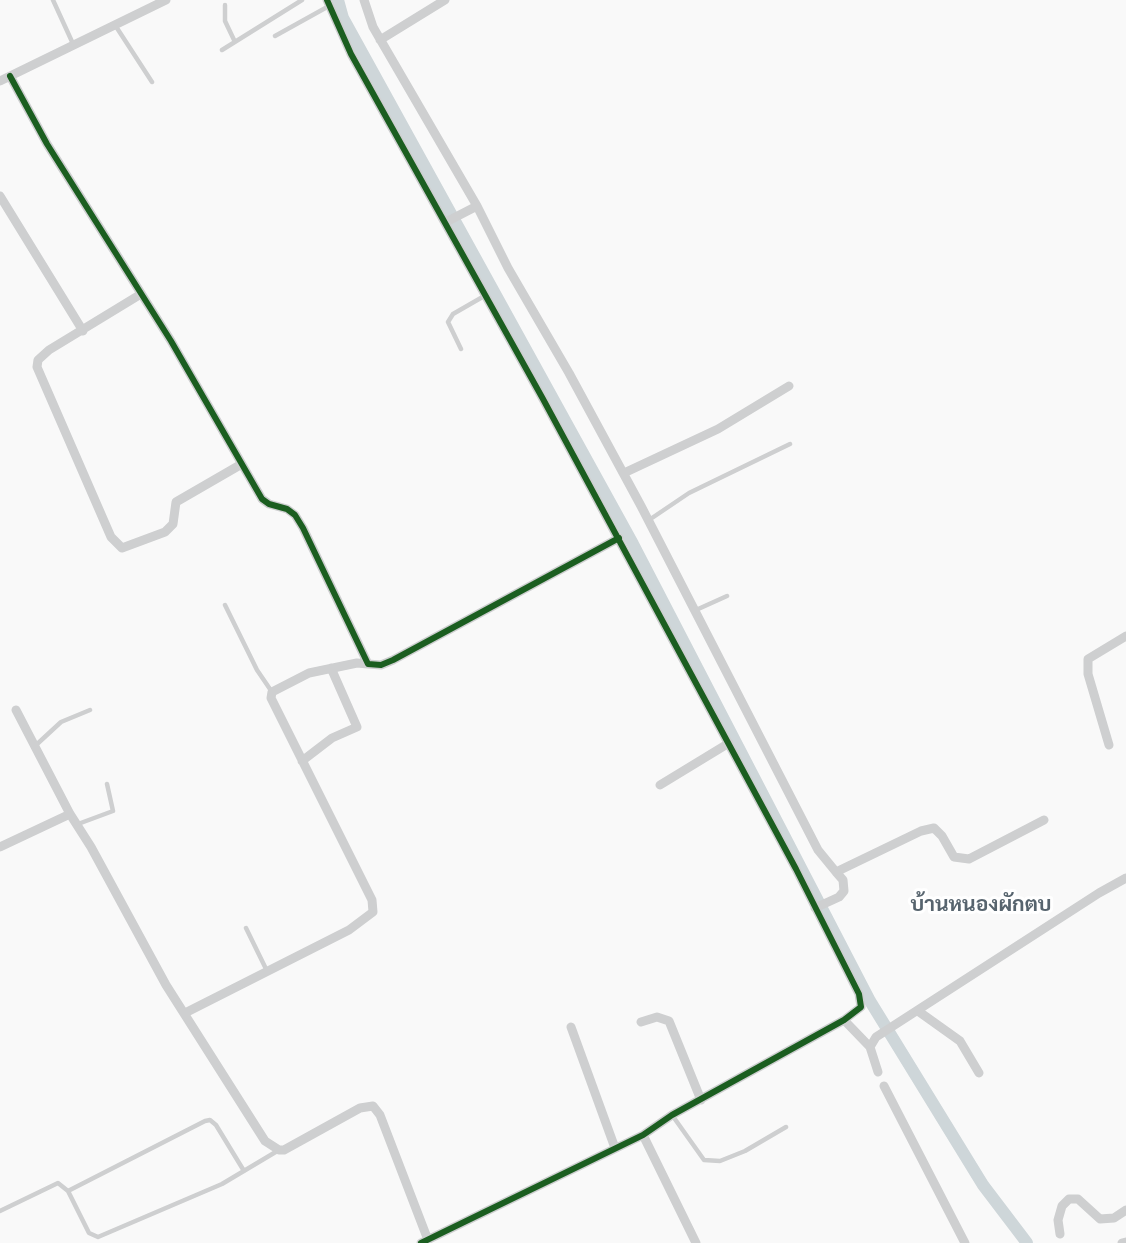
<!DOCTYPE html>
<meta charset="utf-8">
<style>
body{margin:0}
canvas{display:block;background:#f9f9f9}
</style>
<canvas width="1126" height="1243"></canvas>
<script>
const ctx = document.querySelector('canvas').getContext('2d');
ctx.lineJoin = 'round';
const toPath = rows => new Path2D(rows.map(r => 'M' + r).join(''));
function trace(path, color, width, dash) { ctx.strokeStyle = color; ctx.lineWidth = width; ctx.lineCap = dash ? 'butt' : 'round'; ctx.setLineDash(dash || []); ctx.stroke(path); }
function label(font, color, halo, rows, align = 'center') {
  ctx.font = font + ' "Public Sans",Sarabun,sans-serif'; ctx.lineWidth = 6; ctx.setLineDash([]); ctx.textBaseline = 'middle'; ctx.strokeStyle = halo; ctx.fillStyle = color; for (const [text, x, y, turn = 0] of rows) {
    ctx.save(); ctx.translate(x, y); ctx.rotate((+turn || 0) * Math.PI / 180); ctx.textAlign = isNaN(turn) ? turn : align; if (halo) ctx.strokeText(text, 0, 0); ctx.fillText(text, 0, 0); ctx.restore();
  }
}
trace(toPath([
 [338,0,343,18,633,544,870,1001,983,1185,1027,1243]
]), '#ced6d9', 12);
trace(toPath([
 [53,0,74,46],
 [225,5,225,21,235,42],
 [115,25,152,82],
 [275,36,329,6],
 [222,50,302,0],
 [461,349,448,322,453,314,486,295],
 [649,520,689,493,790,444],
 [225,605,257,670,272,692],
 [696,610,727,596],
 [35,746,61,722,90,710],
 [78,824,113,811,107,784],
 [246,928,267,971],
 [672,1115,704,1160,720,1161,745,1151,786,1127],
 [68,1191,89,1233,98,1237,222,1184,279,1150],
 [0,1211,58,1183,68,1191,205,1121,210,1120,216,1125,244,1171]
]), '#cecfd0', 4.5);
trace(toPath([
 [327,0,351,54,543,399,796,869,859,994,861,1007,844,1020,672,1115,643,1135,421,1243],
 [364,0,373,27,477,206,508,268,569,373,641,506,818,850,836,872,921,831,934,828,942,836,954,857,969,859,1044,820],
 [380,40,445,0],
 [10,76,47,144,171,341,262,499,269,504,287,509,295,515,303,528,368,664,381,665,393,660,619,538],
 [0,81,166,0],
 [0,196,83,331],
 [446,222,477,206],
 [141,294,49,350,38,360,37,367,111,537,122,548,165,532,173,524,176,502,240,465],
 [624,473,718,429,789,386],
 [16,710,70,814,91,847,166,985,265,1141,279,1150,284,1150,360,1108,373,1106,380,1115,428,1240],
 [1109,745,1088,674,1088,659,1126,636],
 [302,761,332,738,357,727,331,668],
 [660,785,729,743],
 [0,847,70,814],
 [815,908,839,897,844,891,843,880,836,872],
 [918,1011,960,1041,979,1073],
 [185,1013,349,930,373,912,372,900,271,698,272,692,309,673,357,663,368,664],
 [844,1020,870,1047],
 [641,1022,657,1017,669,1021,701,1100],
 [571,1027,615,1148],
 [878,1072,870,1047,876,1037,1099,893,1126,878],
 [884,1086,965,1243],
 [643,1135,696,1243],
 [1060,1234,1058,1220,1062,1206,1069,1199,1078,1199,1100,1219,1114,1218,1126,1210],
 [1122,1243,1126,1242]
]), '#cecfd0', 9);
trace(toPath([
 [327,0,351,54,543,399,796,869,859,994,861,1007,844,1020,672,1115,643,1135,421,1243],
 [10,76,47,144,171,341,262,499,269,504,287,509,295,515,303,528,368,664,381,665,393,660,619,538]
]), '#1b5e20', 6);
label('bold 21px', '#57646e', '#fff', [
 ["บ้านหนองผักตบ",981,905]
]);
</script>
